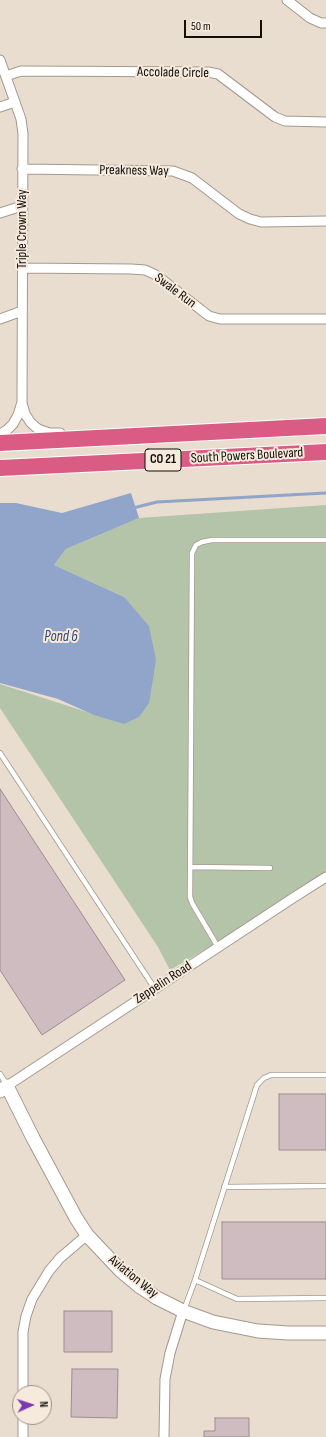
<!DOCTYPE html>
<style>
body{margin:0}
#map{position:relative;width:326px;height:1437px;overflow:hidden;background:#e8ddcf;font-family:"Sofia Sans Condensed",sans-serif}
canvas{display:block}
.north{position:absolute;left:12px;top:1385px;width:40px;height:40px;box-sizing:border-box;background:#f6eadd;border:1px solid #9b9289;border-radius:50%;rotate:87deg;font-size:11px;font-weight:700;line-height:16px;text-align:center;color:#120e0a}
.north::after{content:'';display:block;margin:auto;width:14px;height:18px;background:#7a3aaf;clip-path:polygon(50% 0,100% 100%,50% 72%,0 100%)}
.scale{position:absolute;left:184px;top:20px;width:78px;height:18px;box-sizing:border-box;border:2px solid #120e0a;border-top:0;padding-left:5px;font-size:12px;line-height:14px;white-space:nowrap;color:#120e0a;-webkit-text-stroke:3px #f6eadd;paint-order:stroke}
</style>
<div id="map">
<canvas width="326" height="1437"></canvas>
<div class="north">N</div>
<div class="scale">50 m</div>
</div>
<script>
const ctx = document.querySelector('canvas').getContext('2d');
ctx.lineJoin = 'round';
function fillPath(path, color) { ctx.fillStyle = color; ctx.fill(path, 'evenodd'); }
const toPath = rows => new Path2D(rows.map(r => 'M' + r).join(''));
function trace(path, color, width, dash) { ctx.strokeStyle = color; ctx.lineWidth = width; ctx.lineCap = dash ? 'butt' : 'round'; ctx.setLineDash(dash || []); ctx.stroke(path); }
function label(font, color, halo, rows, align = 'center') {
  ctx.font = font + ' "Sofia Sans Condensed",sans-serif'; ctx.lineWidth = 4; ctx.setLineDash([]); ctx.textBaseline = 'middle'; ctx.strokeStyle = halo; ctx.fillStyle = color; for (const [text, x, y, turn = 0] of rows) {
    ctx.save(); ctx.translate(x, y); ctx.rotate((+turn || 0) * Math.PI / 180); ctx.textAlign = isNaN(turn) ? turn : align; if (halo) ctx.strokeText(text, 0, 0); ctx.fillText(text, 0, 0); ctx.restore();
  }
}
fillPath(toPath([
 [326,505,326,878,170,970,158,947,0,708,0,684,124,724,124,597,54,565,66,549,139,518]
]), '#b3c4a9');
fillPath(toPath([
 [131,493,139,518,66,549,54,565,124,597,149,626,156,660,149,703,139,717,124,724,94,715,58,699,0,683,0,503,16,503,62,513]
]), '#91a4c9');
trace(toPath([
 [133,508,157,502,326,493]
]), '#91a4c9', 3);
const building = toPath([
 [0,789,125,980,42,1035,0,970,0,789],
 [279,1094,326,1094,326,1150,279,1150,279,1094],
 [222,1222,326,1222,326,1279,222,1279,222,1222],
 [64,1311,112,1311,112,1352,64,1352,64,1311],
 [72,1369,118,1369,117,1418,71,1417,72,1369],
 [215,1418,249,1418,249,1437,204,1437,204,1431,215,1431,215,1418]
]);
fillPath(building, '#cfbcc1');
trace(building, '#9d8c90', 1);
const lane = toPath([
 [0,753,155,989],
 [190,867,270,868],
 [218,947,192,903,190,897,192,553,196,545,202,542,212,540,326,540],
 [0,1074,7,1085],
 [224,1187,326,1186],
 [195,1280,237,1299,326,1298],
 [184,1310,195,1280,257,1085,264,1078,271,1075,326,1075]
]);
const street = toPath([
 [287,0,310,18,321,23,326,23],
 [0,60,21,119,23,134,22,402,18,415,13,424,7,430,0,434],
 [6,76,21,71,208,72,218,74,275,117,285,121,326,122],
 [0,107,15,102],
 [22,169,173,171,192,178,239,214,250,219,261,222,326,221],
 [0,213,22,206],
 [22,268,131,269,145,270,154,274,164,281,209,316,220,319,326,319],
 [0,319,22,311],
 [22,403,25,414,31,423,38,429,49,433,60,433],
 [7,1086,293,898,326,877],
 [23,1393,23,1332,26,1316,32,1299,49,1271,60,1258,87,1235],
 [23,1437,23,1417],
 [164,1437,165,1379,170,1353,183,1311]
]);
const secondary = toPath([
 [0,1091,7,1086,33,1138,76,1218,87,1235,121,1271,139,1286,157,1298,183,1311,213,1322,258,1331,288,1333,326,1333]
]);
const highway = toPath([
 [0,443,326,426],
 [0,468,326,452]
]);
trace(lane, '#a4998c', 6);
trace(street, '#a4998c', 11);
trace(secondary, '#a4998c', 15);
trace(highway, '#fff', 18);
trace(lane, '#fff', 4.5);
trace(street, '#fff', 9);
trace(secondary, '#fff', 13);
trace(highway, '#da5c84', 16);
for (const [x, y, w] of [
 [163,460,36]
]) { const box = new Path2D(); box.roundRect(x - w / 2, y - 11, w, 22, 3); ctx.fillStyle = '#f6eadd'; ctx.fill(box); trace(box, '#120e0a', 1); }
label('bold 13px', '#120e0a', null, [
 ["CO 21",163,460]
]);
label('14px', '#120e0a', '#f6eadd', [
 ["Accolade Circle",173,73,1],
 ["Preakness Way",134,171,1],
 ["Triple Crown Way",22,229,-90],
 ["Swale Run",175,291,37],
 ["South Powers Boulevard",247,456,-3],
 ["Zeppelin Road",163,983,-33],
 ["Aviation Way",133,1277,39]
]);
label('italic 15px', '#304879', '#f6eadd', [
 ["Pond 6",61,637]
]);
</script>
